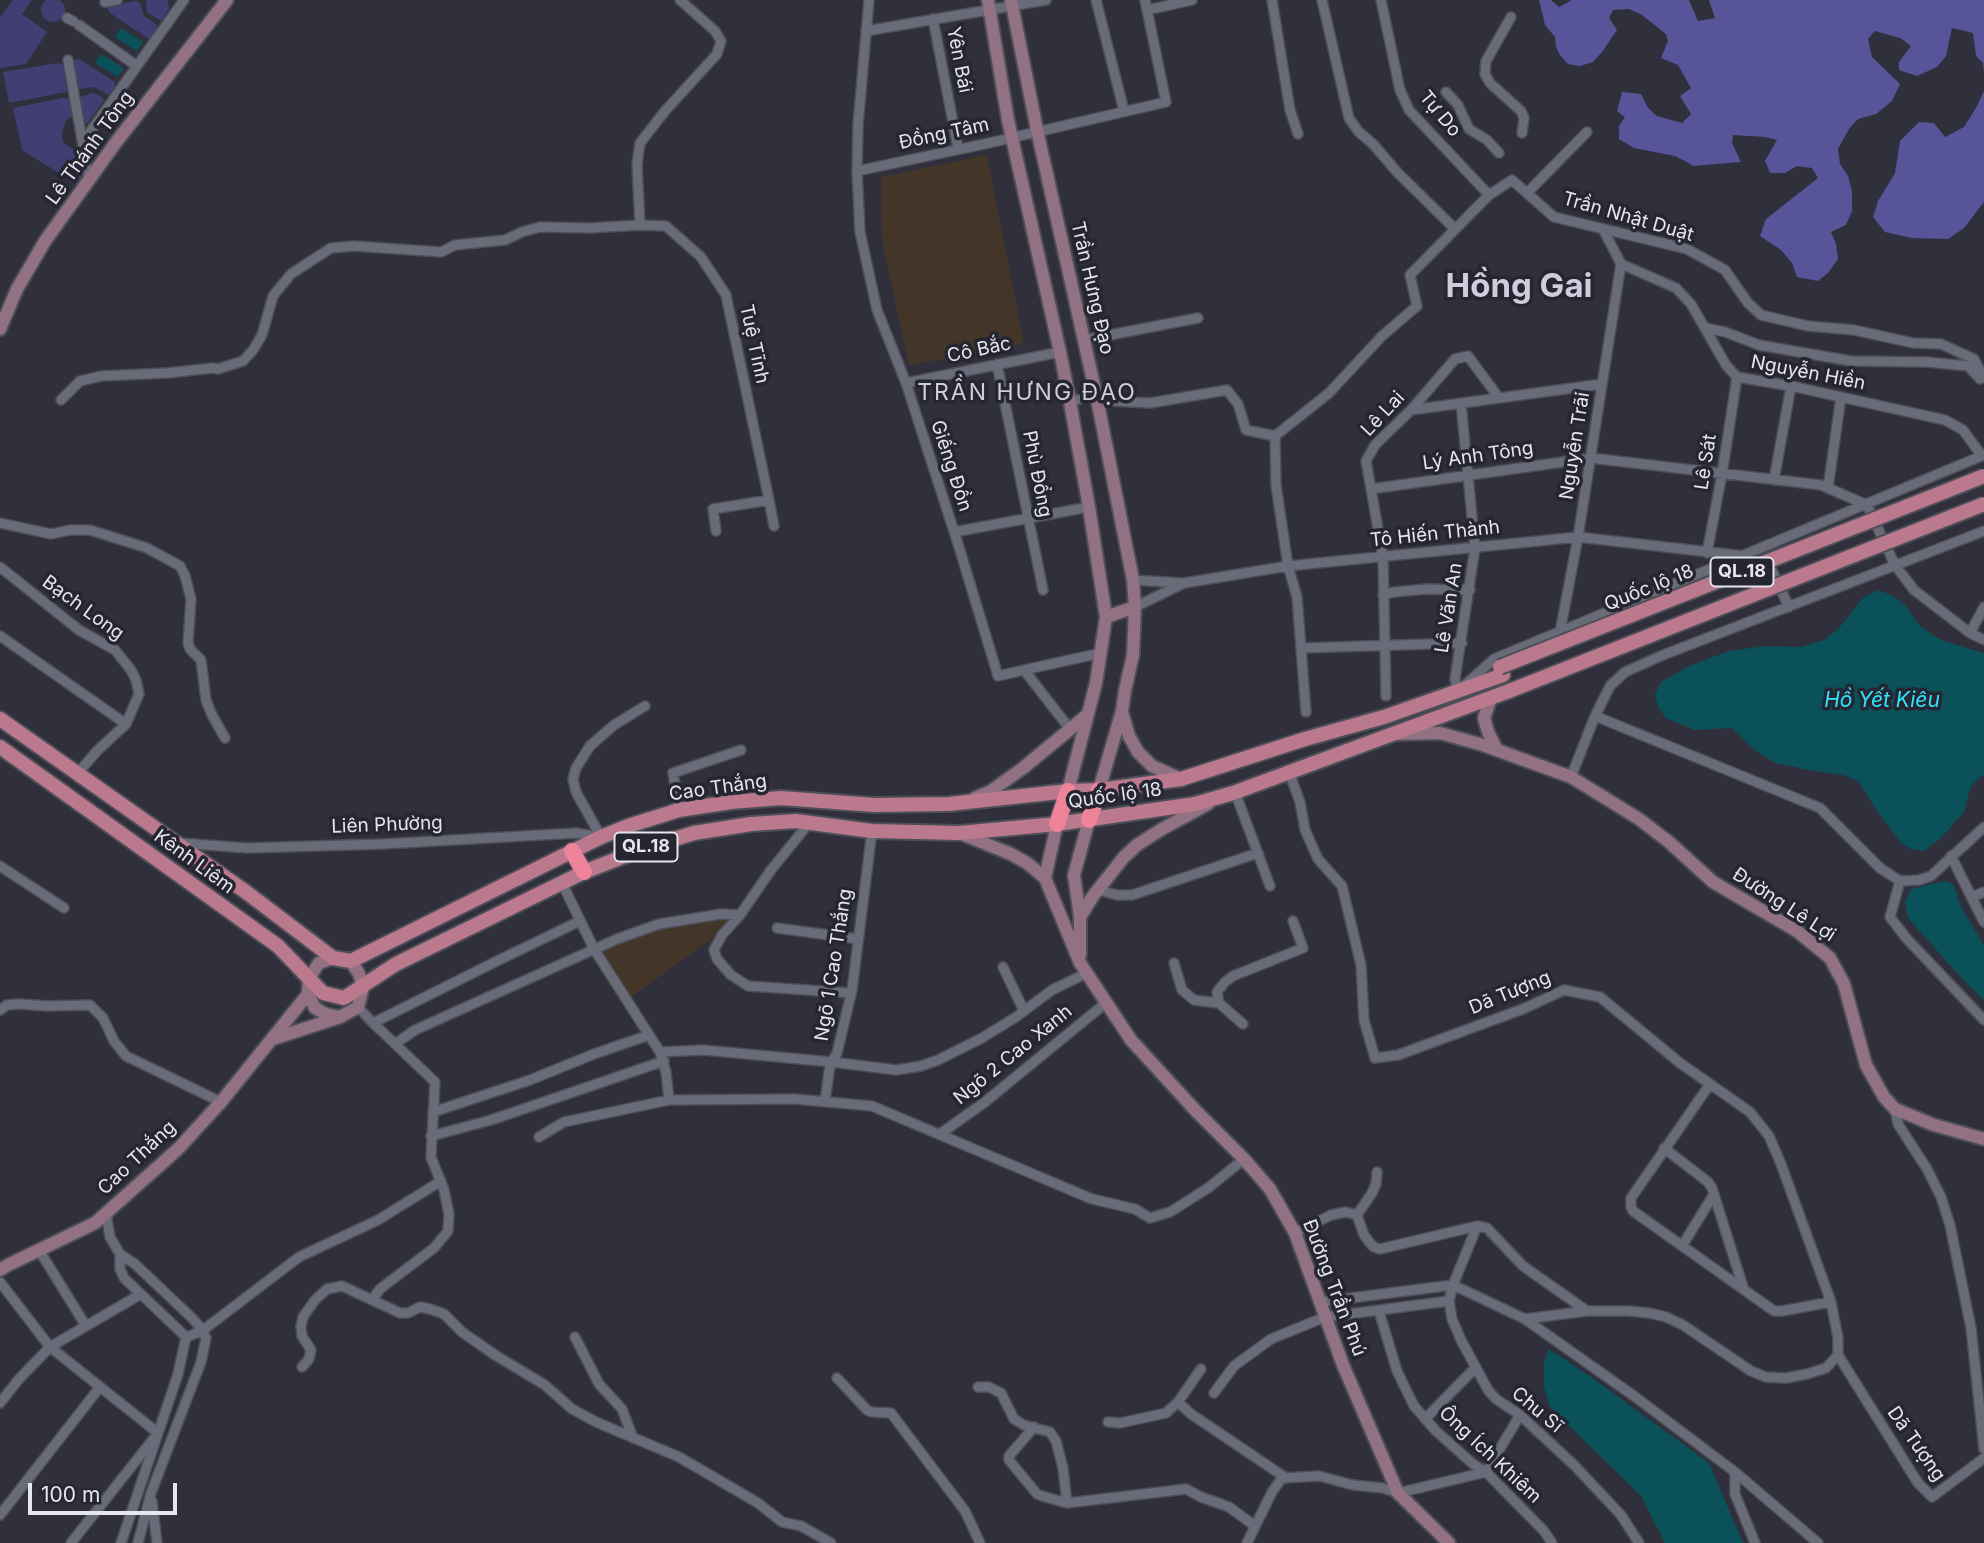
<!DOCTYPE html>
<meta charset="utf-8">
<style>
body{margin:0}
#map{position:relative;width:1984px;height:1543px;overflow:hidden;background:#2f303b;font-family:Inter,sans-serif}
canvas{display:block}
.scale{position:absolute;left:28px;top:1483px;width:149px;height:32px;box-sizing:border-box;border:4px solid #e6e6ee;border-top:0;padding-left:9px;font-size:21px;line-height:24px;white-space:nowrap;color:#e6e6ee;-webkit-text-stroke:5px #252631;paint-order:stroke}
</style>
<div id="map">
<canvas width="1984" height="1543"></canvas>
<div class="scale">100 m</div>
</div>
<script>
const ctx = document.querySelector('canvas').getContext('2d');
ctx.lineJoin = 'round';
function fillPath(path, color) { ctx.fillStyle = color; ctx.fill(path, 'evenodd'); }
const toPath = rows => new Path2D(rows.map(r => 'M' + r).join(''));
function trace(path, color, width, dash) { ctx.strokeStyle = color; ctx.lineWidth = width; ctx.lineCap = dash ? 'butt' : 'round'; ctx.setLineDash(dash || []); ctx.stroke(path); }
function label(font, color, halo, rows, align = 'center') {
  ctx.font = font + ' Inter,sans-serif'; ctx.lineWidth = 7; ctx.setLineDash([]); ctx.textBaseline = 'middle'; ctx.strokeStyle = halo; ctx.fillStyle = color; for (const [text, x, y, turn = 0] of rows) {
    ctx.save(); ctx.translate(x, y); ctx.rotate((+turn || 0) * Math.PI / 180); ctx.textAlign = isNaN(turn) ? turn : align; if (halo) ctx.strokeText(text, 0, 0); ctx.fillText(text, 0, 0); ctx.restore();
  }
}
fillPath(toPath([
 [987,155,1023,339,1021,344,1014,347,909,365,882,241,881,177],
 [719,917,726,918,727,923,714,937,630,998,602,949,663,925]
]), '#433628');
fillPath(toPath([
 '41 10a12 12 0 1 1 24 0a12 12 0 1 1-24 0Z',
 [13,0,32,0,22,14,47,32,26,64,0,68,0,18],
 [146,0,168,0,169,9,161,21,147,12],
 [136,1,140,3,144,16,157,25,157,28,149,39,110,13,108,10,108,7,113,5],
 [79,59,115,82,115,88,111,94,108,95,94,87,79,89,77,88,72,61],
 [58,63,63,65,67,90,66,92,9,103,3,72],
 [93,93,101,96,104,100,87,124,82,120,79,97],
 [63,98,70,99,73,117,68,118,65,123,62,133,63,142,72,149,81,151,86,175,78,185,22,150,13,108]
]), '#403e72');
fillPath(toPath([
 [1539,0,1551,0,1559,7,1572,0,1689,0,1698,21,1715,18,1709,0,1984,0,1984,74,1983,63,1976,56,1973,33,1952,28,1946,56,1937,67,1917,76,1899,70,1899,62,1911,46,1900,38,1875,31,1868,39,1872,57,1900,84,1892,101,1876,114,1858,119,1849,129,1838,149,1840,164,1848,176,1852,191,1852,211,1846,225,1831,232,1836,244,1838,259,1828,273,1818,281,1797,277,1792,263,1781,250,1760,236,1766,219,1818,178,1812,168,1797,166,1785,173,1770,173,1765,161,1777,140,1765,137,1733,135,1732,143,1741,162,1694,166,1675,156,1634,148,1619,139,1619,126,1625,117,1617,111,1622,92,1641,94,1648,108,1657,116,1682,123,1691,114,1680,96,1691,88,1678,65,1661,58,1668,41,1666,34,1642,15,1629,9,1613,10,1609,18,1617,30,1602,52,1593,62,1580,66,1568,64,1560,55,1556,47,1555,37,1545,25],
 [1984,91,1984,202,1964,228,1948,239,1912,238,1885,232,1873,217,1878,201,1895,173,1900,141,1919,122,1934,123,1945,137,1964,127,1976,108]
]), '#575499');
fillPath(toPath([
 [121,28,143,42,137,51,115,37],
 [101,54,124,68,118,77,95,63],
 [1877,590,1892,595,1906,606,1919,625,1934,636,1944,641,1984,653,1984,774,1971,786,1964,812,1940,839,1924,851,1911,849,1901,843,1877,811,1858,781,1843,775,1809,770,1775,763,1755,750,1732,728,1695,730,1666,718,1658,707,1655,694,1661,682,1689,666,1729,651,1766,646,1801,647,1824,640,1839,628,1863,598],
 [1944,881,1953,884,1961,907,1984,945,1984,1000,1965,982,1908,918,1905,902,1911,889],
 [1549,1349,1591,1377,1709,1463,1743,1543,1665,1543,1641,1496,1550,1407,1544,1387,1544,1363]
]), '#0a515a');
const street = toPath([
 [869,0,858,125,857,171,860,232,877,310,906,383,959,547,998,676,1024,670,1070,729],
 [1096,0,1124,111],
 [1272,0,1290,110,1298,134],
 [1322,0,1349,118,1358,131,1374,145,1397,172,1455,229],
 [1381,0,1400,90,1409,110,1489,195],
 [105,2,117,0],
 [1147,10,1192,0],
 [1511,17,1486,61,1485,74,1490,83,1521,111,1524,118,1522,133],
 [67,18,73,21],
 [933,19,958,148],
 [79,25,137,66],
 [866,31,1046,0],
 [68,60,89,180],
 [1446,92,1458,105,1469,129,1487,140,1499,153],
 [83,142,184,0],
 [857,171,989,143,1166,102,1145,0],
 [1527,193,1587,132],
 [640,225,637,164,640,143,665,111,717,54,721,41,715,31,680,0],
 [1603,229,1621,264],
 [1621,264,1676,288,1691,304,1726,365,1737,377,1791,386,1945,420,1963,430,1982,456],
 [1706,328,1725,332,1759,345,1851,361,1927,362,1968,366,1980,379],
 [1084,340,1198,318],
 [997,364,1043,590],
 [906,383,1060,352],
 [61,400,80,381,101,376,167,373,213,368,218,369,243,361,253,350,262,335,273,296,291,274,331,248,354,246,441,252,455,245,505,240,522,232,540,227,590,228,640,225,666,226,701,257,726,295,769,500,713,509,716,531],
 [1070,402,1096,394,1112,401,1150,403,1227,390,1238,404,1246,430,1275,436,1276,485,1288,566,1297,597,1306,712],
 [1411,410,1602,384],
 [1275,436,1329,393,1382,336,1417,306,1410,275,1489,195,1512,180,1554,217,1687,249,1725,270,1748,303,1761,315,1808,326,1854,330,1913,343,1941,344,1974,359,1984,378],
 [1774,480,1791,386],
 [1828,488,1841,397],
 [1371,489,1591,458,1821,485,1867,505,1895,565,1914,590,1970,633,1984,640],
 [769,500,774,526],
 [0,523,51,534,70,530,90,530,147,548,180,566,185,576,191,599,188,643,190,649,201,660,206,700,212,715,225,738],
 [954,532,1089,507],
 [1707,553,1722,474,1737,377],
 [1766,558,1789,607],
 [0,567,79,630,115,650,131,670,136,680,139,694,126,724,97,751,77,774],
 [1133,580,1183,583],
 [1383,595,1394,592,1427,589,1470,590],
 [1135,607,1184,583,1288,566,1578,537,1744,556],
 [1560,632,1578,537,1621,264],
 [1970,633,1984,607],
 [0,636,126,724],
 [1302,648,1462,643],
 [1024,670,1101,653],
 [1466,684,1494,659,1984,455],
 [1458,692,1455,679,1475,548,1461,403],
 [1386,696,1383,557,1366,461,1375,445,1411,410,1455,359,1468,356,1499,398],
 [1595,716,1820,808,1880,868,1900,881,1919,880,1931,876,1984,827],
 [1289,772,1300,802,1305,830,1318,859,1342,886,1361,965,1364,1020,1375,1058,1398,1055,1523,1009,1564,990,1600,997,1680,1063,1750,1112,1769,1136,1781,1164,1831,1302,1838,1338,1838,1355,1918,1483,1932,1497,1984,1458],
 [1571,777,1595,716,1610,686,1625,672,1663,655,1984,531],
 [1235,792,1270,886],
 [679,810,673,773,741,750],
 [810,822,771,870,740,915,722,935,714,950,717,959,731,975,748,986,851,993],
 [601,837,576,792,573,779,576,768,590,746,614,725,645,706],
 [180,843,247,848,383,844,576,833,599,837],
 [1951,856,1984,922],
 [0,866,64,908],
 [1900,881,1890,917,1907,939,1984,1020],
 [562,883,594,949,660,1052,666,1072,669,1100],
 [1098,890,1117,895,1132,895,1258,853],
 [1972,897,1984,892],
 [777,928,858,939],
 [1174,963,1182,990,1194,1000,1219,1003],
 [1003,967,1024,1011],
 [358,1007,373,1023,435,1082,431,1157,444,1190,449,1214,448,1231,434,1248,393,1279,380,1289,372,1300],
 [0,1010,7,1005,19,1004,47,1006,90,1005,103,1018,114,1041,126,1056,221,1102],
 [373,1023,501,959,580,921],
 [1243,1024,1219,1003,1217,992,1225,982,1233,976,1303,948,1293,921],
 [395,1044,415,1030,617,939,659,924,721,914,740,915],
 [660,1052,703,1050,832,1062,896,1070,921,1066,938,1060,982,1038,1016,1017,1052,990,1087,973],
 [1710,1084,1631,1198,1631,1207,1633,1211,1774,1311,1782,1311,1831,1302],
 [825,1101,830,1065,837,1053,852,990,872,831],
 [1895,1109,1898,1124,1927,1169,1941,1197,1950,1225,1971,1328,1984,1449],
 [433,1112,530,1080,594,1054,649,1035],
 [940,1134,985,1102,1107,1002],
 [431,1136,491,1120,664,1061],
 [539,1137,564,1122,669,1100,795,1099,872,1106,1092,1199,1135,1209,1150,1218,1170,1212,1208,1188,1244,1159],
 [1664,1148,1708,1182,1712,1188,1744,1290],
 [106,1213,110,1237,120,1254,135,1264,192,1318,200,1327,206,1338,201,1362,151,1493,138,1543],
 [1357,1215,1372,1193,1376,1184,1377,1172],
 [1477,1226,1453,1285,1449,1301,1452,1319,1461,1340,1488,1390,1496,1399,1520,1415,1574,1465,1621,1515,1639,1543],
 [1295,1233,1331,1215,1346,1212,1357,1215,1364,1235,1370,1243,1374,1247,1380,1249,1477,1226,1487,1228,1523,1266,1587,1311],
 [1682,1246,1714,1194],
 [39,1250,86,1326],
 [120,1254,120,1269,124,1278,186,1337,178,1374,121,1543],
 [0,1282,50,1347,158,1433,71,1543],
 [1319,1302,1453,1285,1525,1319,1587,1311,1628,1311,1649,1313,1666,1317,1683,1325,1751,1371,1766,1377,1786,1378,1807,1374,1826,1368,1838,1355],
 [1379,1311,1397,1371,1414,1406,1436,1431,1473,1464,1486,1472,1544,1531,1552,1543],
 [1525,1319,1634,1396,1735,1472,1818,1543],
 [186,1337,202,1331,299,1257,378,1220,441,1181],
 [575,1337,599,1384,622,1409,633,1438],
 [302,1367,309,1359,311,1350,302,1336,301,1326,303,1317,315,1300,327,1289,342,1286,400,1313,408,1313,420,1307,430,1309,444,1314,462,1332,495,1355,545,1385,572,1409,596,1422,679,1457,758,1503,782,1522,801,1526,831,1543],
 [837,1378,867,1410,872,1412,891,1413,965,1511,980,1543],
 [978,1387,989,1387,1001,1393,1014,1419,1024,1425,1050,1432,1056,1441,1063,1468,1067,1503],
 [1214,1393,1234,1366,1271,1339,1325,1317,1449,1301],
 [1178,1402,1191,1414,1286,1478],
 [0,1403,19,1379,50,1347,141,1294],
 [1425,1419,1476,1367],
 [1108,1422,1120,1423,1166,1413,1178,1402,1201,1369],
 [1034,1427,1009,1456,1009,1460,1037,1494,1042,1496,1067,1503,1186,1489,1201,1497,1229,1507,1255,1526],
 [1735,1472,1735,1494,1755,1543],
 [152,1501,157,1543],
 [0,1515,100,1387],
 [1247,1543,1272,1492,1282,1478,1319,1476,1353,1485,1383,1488,1398,1493,1486,1472,1520,1415]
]);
const secondary = toPath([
 [988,0,1008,120,1060,352,1070,402,1089,507,1106,617,1096,683,1068,791],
 [1011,0,1037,130,1096,394,1133,580,1135,607,1133,655,1125,690,1122,711,1099,790],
 [0,329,17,289,45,241,117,141,227,0],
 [1106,617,1135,607],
 [1491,698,1484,718,1488,732,1497,750],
 [1122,712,1129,736,1138,752,1152,766,1181,779],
 [1397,734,1440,733,1483,745,1571,777,1639,819,1669,842,1713,882,1797,931,1830,958,1844,984,1866,1065,1884,1097,1895,1109,1934,1125,1984,1139],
 [975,798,991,791,1023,768,1086,716],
 [1057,824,1045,878,1080,963,1131,1040,1196,1111,1244,1159,1270,1189,1295,1233,1343,1365,1398,1493,1449,1543],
 [959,833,1011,854,1027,863,1045,878],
 [1080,917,1093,896,1124,857,1137,845,1162,829,1208,804],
 [1080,955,1080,917,1074,875,1089,820],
 [333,958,319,963,309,978,308,994,315,1008,326,1014,340,1017],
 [273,1039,340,1017,358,1007,363,987,359,974,351,961],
 [0,1270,8,1265,95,1223,178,1149,221,1102,308,994]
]);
const primary = toPath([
 [0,719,246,892,333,958,351,961,601,837,628,826,679,810,731,802,781,798,874,805,949,804,1068,791,1099,790,1181,779,1305,739,1384,717,1503,675],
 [0,747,278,946,323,993,344,998,396,964,584,872,645,848,694,833,751,824,796,821,872,831,959,833,1057,824,1195,804,1233,793,1509,691]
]);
const highway = toPath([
 [1089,820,1099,790],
 [1057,824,1068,791],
 [572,851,584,872]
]);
trace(street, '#4d4e57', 12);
trace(secondary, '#4d4e57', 16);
trace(primary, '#4d4e57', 18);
trace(highway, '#4d4e57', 19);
trace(street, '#6a6b78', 9);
trace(secondary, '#927282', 12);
trace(primary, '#ba798c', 14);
trace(highway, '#ef839a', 16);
const primaryBridge = toPath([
 [1500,667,1984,476],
 [1509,691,1984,504]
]);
trace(primaryBridge, '#4d4e57', 18, []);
trace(primaryBridge, '#ba798c', 14);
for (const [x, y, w] of [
 [1742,572,63],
 [646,847,63]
]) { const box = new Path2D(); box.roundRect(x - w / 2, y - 14.5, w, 29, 5); ctx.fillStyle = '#252631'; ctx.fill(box); trace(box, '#e6e6ee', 2); }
label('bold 18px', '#e6e6ee', null, [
 ["QL.18",1742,572],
 ["QL.18",646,847]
]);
label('19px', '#e6e6ee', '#252631', [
 ["Yên Bái",959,60,79],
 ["Tự Do",1440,114,50],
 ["Đồng Tâm",944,134,-12],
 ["Lê Thánh Tông",90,148,-54],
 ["Trần Nhật Duật",1628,217,16],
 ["Trần Hưng Đạo",1092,288,77],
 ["Tuệ Tĩnh",754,344,78],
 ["Cô Bắc",979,350,-12],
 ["Nguyễn Hiền",1808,373,11],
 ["Lê Lai",1383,414,-47],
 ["Nguyễn Trãi",1575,446,-81],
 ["Lý Anh Tông",1478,456,-8],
 ["Lê Sát",1706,462,-81],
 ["Giếng Đồn",951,466,72],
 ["Phù Đổng",1037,474,79],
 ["Tô Hiến Thành",1435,534,-6],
 ["Quốc lộ 18",1649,588,-22],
 ["Bạch Long",83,608,36],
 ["Lê Văn An",1449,608,-81],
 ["Cao Thắng",718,788,-8],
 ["Quốc lộ 18",1115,796,-8],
 ["Liên Phường",387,825,-2],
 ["Kênh Liêm",194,862,36],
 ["Đường Lê Lợi",1784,905,33],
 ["Ngõ 1 Cao Thắng",834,965,-81],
 ["Dã Tượng",1510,993,-22],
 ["Ngõ 2 Cao Xanh",1013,1055,-39],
 ["Cao Thắng",137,1158,-43],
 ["Đường Trần Phú",1334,1288,69],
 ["Chu Sĩ",1537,1410,40],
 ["Dã Tượng",1916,1444,55],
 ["Ông Ích Khiêm",1490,1455,43]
]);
label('italic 21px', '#2de4fc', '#252631', [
 ["Hồ Yết Kiêu",1882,701]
]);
ctx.letterSpacing = '2px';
label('23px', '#cdcddc', '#252631', [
 ["TRẦN HƯNG ĐẠO",1027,393]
]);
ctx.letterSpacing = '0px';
label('bold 33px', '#cdcddc', '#252631', [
 ["Hồng Gai",1519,287]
]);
</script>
